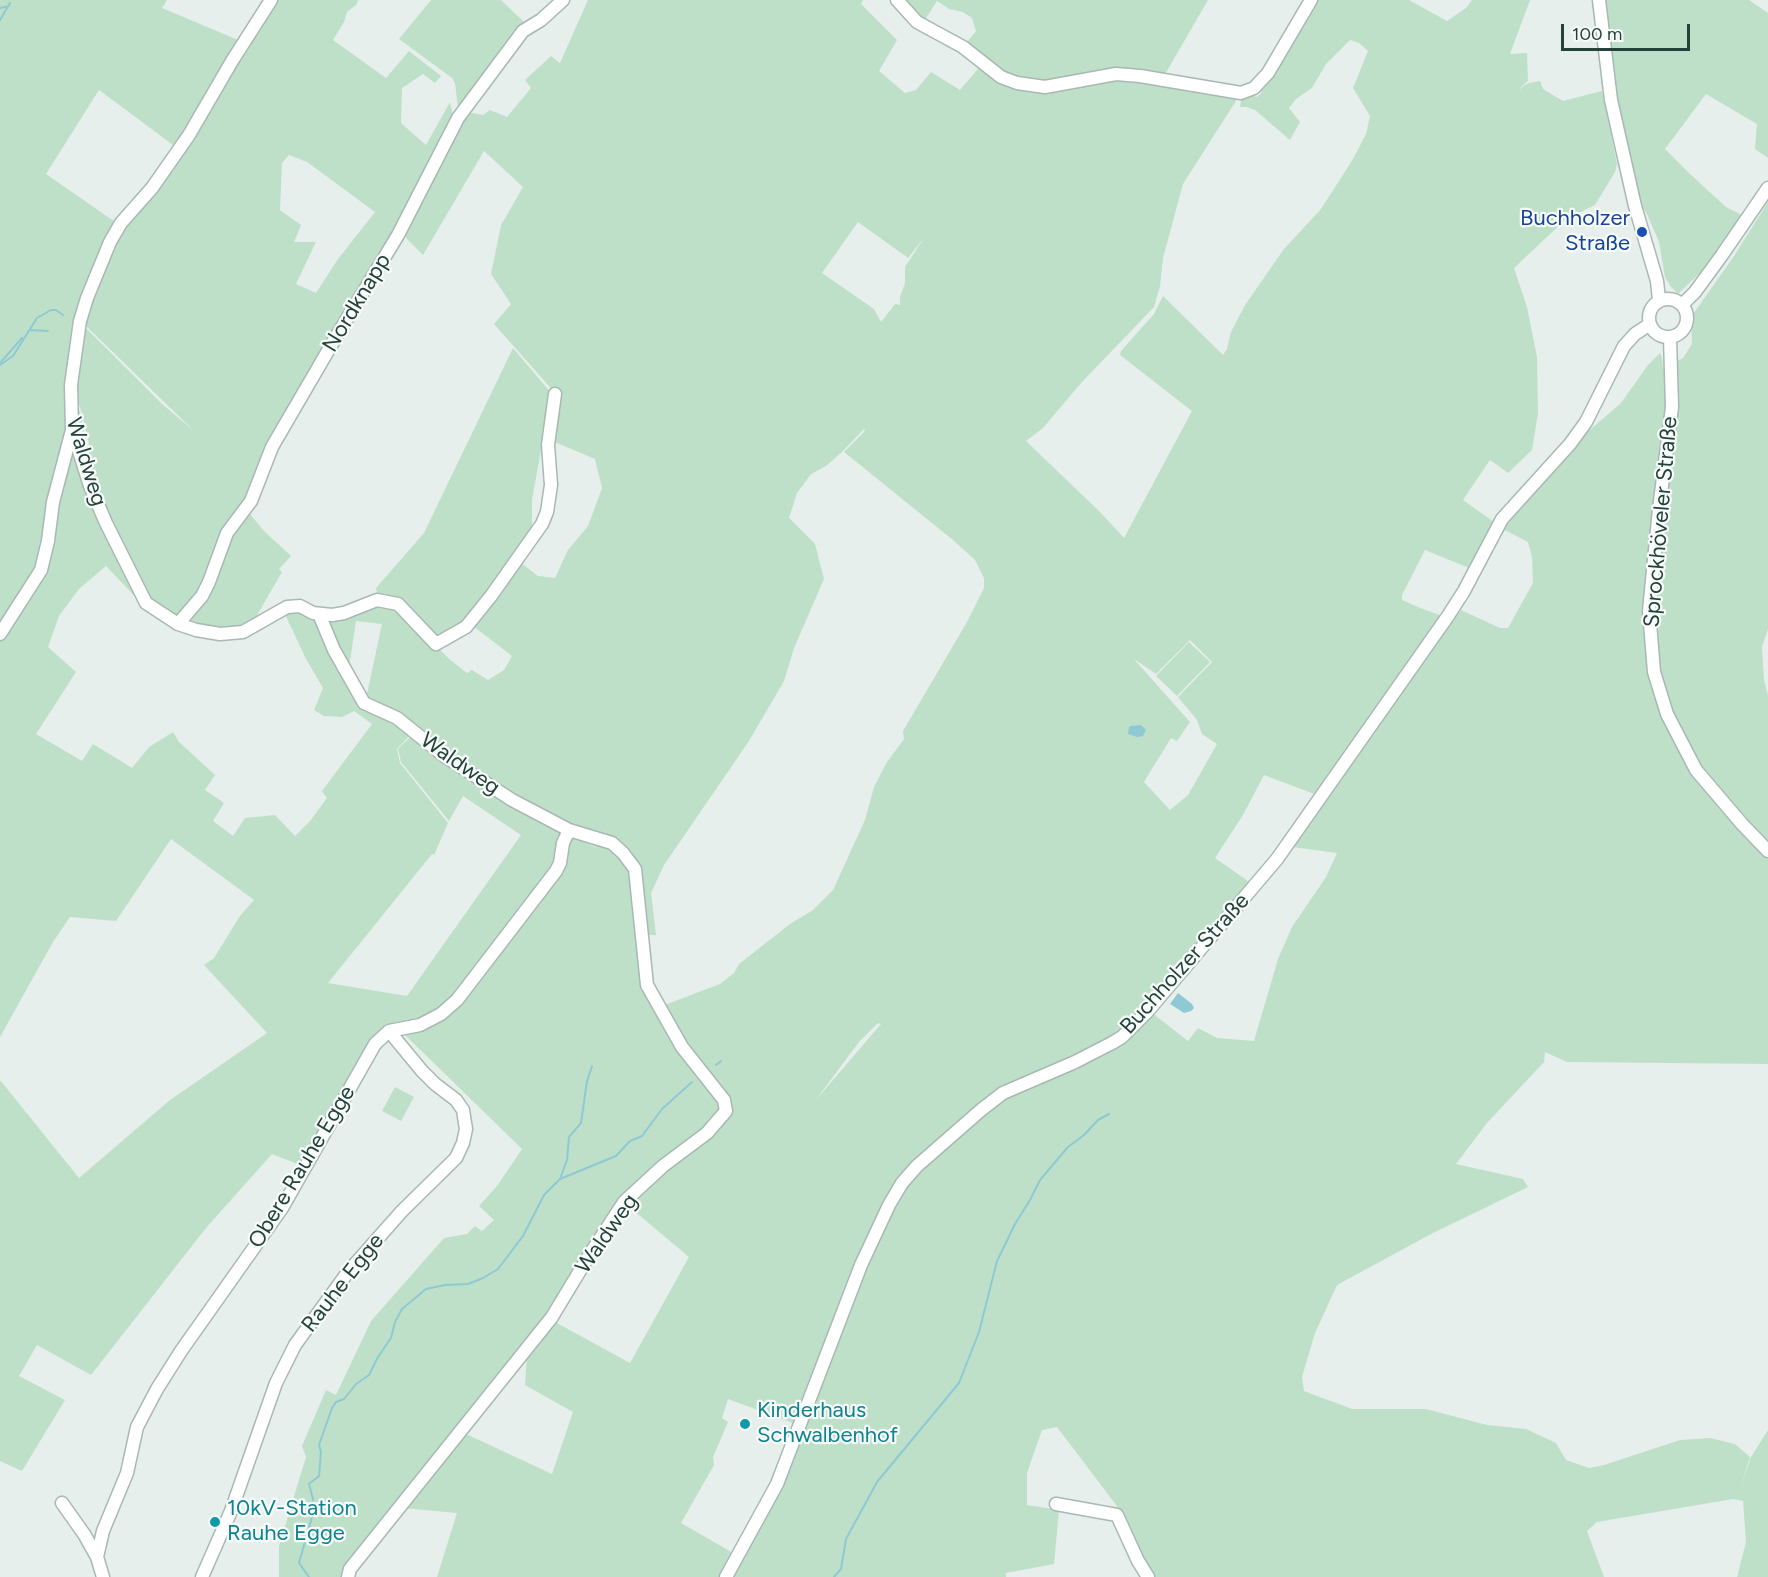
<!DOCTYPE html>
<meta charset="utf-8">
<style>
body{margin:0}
#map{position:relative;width:1768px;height:1577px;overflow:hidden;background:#e6efeb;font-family:Figtree,sans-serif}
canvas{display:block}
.scale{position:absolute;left:1561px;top:24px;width:129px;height:27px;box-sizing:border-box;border:3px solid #24423a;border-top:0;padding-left:8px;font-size:18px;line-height:21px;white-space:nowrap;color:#24423a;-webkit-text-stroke:4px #f7fbf9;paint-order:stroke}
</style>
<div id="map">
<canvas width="1768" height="1577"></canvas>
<div class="scale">100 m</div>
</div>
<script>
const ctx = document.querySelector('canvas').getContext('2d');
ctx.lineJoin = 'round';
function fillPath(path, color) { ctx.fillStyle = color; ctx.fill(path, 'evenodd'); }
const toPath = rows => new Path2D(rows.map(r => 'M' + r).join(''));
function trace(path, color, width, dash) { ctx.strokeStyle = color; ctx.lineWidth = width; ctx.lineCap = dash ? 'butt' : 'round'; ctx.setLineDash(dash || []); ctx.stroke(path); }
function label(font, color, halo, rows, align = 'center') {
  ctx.font = font + ' Figtree,sans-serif'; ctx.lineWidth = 4.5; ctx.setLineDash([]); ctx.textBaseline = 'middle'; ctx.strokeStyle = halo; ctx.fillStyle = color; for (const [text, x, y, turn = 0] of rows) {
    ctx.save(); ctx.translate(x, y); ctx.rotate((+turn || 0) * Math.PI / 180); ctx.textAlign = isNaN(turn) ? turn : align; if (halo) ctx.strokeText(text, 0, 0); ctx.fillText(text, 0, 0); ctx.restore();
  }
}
fillPath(toPath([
 [0,0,167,0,162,8,238,40,187,133,177,148,99,90,46,174,118,224,90,284,78,320,68,385,80,413,87,444,87,469,123,553,105,502,89,468,89,444,82,414,73,385,82,324,161,403,195,432,82,322,93,286,111,242,126,220,153,189,191,136,275,0,358,0,357,4,347,12,344,22,333,40,386,78,409,51,441,76,435,83,423,74,402,88,401,123,426,145,450,102,454,120,453,124,396,236,322,354,268,453,263,449,267,454,250,500,253,501,250,514,264,531,291,556,279,569,282,572,252,624,243,629,220,633,195,628,144,606,106,566,79,589,59,616,48,647,76,672,36,734,82,761,93,744,132,768,149,747,173,732,179,742,215,775,205,790,224,803,213,821,233,836,245,818,275,815,295,836,310,821,327,798,322,791,372,724,354,711,342,717,324,716,314,710,323,688,306,659,283,610,293,608,304,609,310,612,320,621,333,651,363,705,395,721,412,733,397,749,400,763,448,823,434,855,432,854,328,983,407,996,521,835,463,796,449,821,401,762,398,749,413,734,432,750,511,801,598,849,566,826,513,798,474,773,435,746,398,717,365,703,382,624,356,621,348,674,335,649,323,619,346,615,377,603,397,605,448,658,467,673,472,670,488,680,504,670,512,656,473,626,461,637,442,647,399,603,378,599,376,588,424,533,513,348,552,394,550,424,541,450,532,500,532,533,516,559,538,576,555,578,568,550,588,526,602,488,595,459,550,440,556,394,494,324,511,304,491,274,501,225,523,187,484,151,423,255,407,239,403,231,459,121,466,112,483,115,490,110,507,117,531,88,525,80,551,56,560,63,588,0,863,0,861,4,897,40,879,71,905,93,916,90,931,72,960,90,982,64,998,79,1025,89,1046,91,1116,76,1159,82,1156,88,1160,83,1235,96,1236,101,1183,184,1163,258,1160,286,1154,307,1081,383,1043,428,1026,441,1100,512,1124,538,1192,411,1120,355,1121,351,1154,314,1163,296,1223,355,1227,349,1231,332,1245,305,1284,249,1321,209,1353,159,1366,134,1370,116,1353,88,1368,51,1359,43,1350,40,1326,64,1312,88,1296,99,1289,108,1300,122,1290,140,1255,110,1246,107,1240,107,1242,95,1252,93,1256,97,1261,94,1262,85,1285,53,1314,0,1409,0,1447,21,1466,8,1472,0,1530,0,1510,54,1527,53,1528,81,1522,86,1520,93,1523,86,1529,83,1540,81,1543,89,1563,101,1602,91,1617,164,1615,172,1595,205,1566,219,1514,268,1527,307,1537,357,1538,413,1532,450,1508,473,1490,460,1463,500,1494,522,1469,568,1425,550,1402,595,1402,600,1420,608,1443,616,1317,795,1264,775,1243,815,1215,858,1252,884,1127,1028,1091,1055,1012,1090,1038,1082,1107,1051,1131,1035,1151,1012,1188,1041,1198,1028,1217,1038,1254,1041,1278,959,1292,927,1326,877,1337,853,1292,847,1393,702,1461,610,1500,628,1508,628,1533,583,1532,557,1528,542,1499,527,1531,489,1584,435,1621,403,1648,365,1660,353,1662,358,1663,368,1683,358,1692,344,1691,317,1734,256,1768,202,1768,629,1762,647,1764,680,1768,695,1768,1064,1567,1062,1545,1052,1544,1062,1487,1123,1456,1164,1523,1179,1528,1187,1431,1234,1337,1285,1315,1333,1302,1377,1304,1391,1352,1409,1426,1409,1487,1425,1526,1429,1556,1443,1566,1460,1589,1468,1604,1465,1680,1440,1710,1438,1735,1444,1750,1457,1741,1486,1751,1457,1768,1430,1768,1577,1737,1577,1746,1542,1743,1501,1733,1499,1597,1522,1587,1531,1604,1577,1153,1577,1123,1514,1057,1427,1042,1430,1027,1473,1027,1505,1059,1510,1054,1564,1006,1573,1006,1577,732,1577,783,1483,835,1345,894,1203,921,1164,932,1145,910,1166,895,1184,873,1225,793,1423,728,1399,722,1418,728,1422,713,1457,714,1465,681,1523,733,1553,720,1577,437,1577,457,1513,403,1508,466,1434,552,1474,573,1412,525,1385,527,1355,555,1322,630,1363,689,1257,627,1205,649,1181,691,1151,731,1114,726,1096,710,1079,675,1033,662,1006,720,984,734,973,739,964,790,924,813,910,833,890,865,820,874,787,887,762,904,739,903,731,967,622,984,588,984,578,975,560,953,540,844,452,864,432,865,428,842,452,826,466,811,474,797,493,789,518,815,544,824,579,794,648,784,681,749,741,664,865,651,893,656,935,643,935,641,905,638,902,645,985,658,1012,682,1052,718,1100,721,1106,721,1114,695,1138,646,1178,622,1201,609,1218,544,1323,347,1568,344,1577,279,1577,279,1546,306,1457,302,1446,326,1390,336,1395,371,1321,444,1238,467,1234,475,1226,482,1231,494,1220,479,1206,497,1186,522,1149,405,1035,408,1033,400,1034,399,1030,373,1039,300,1165,272,1154,206,1228,91,1375,37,1345,19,1376,65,1400,22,1471,0,1461,0,1080,79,1178,170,1100,267,1033,204,965,214,958,240,916,254,900,171,839,116,921,70,917,53,942,0,1037,0,638,4,631,9,632,1,629,0,630],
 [289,155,307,162,375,212,338,259,316,293,296,284,316,242,294,242,301,225,280,210,282,163],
 [858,222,908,258,924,238,905,267,905,283,900,297,900,305,895,304,881,322,874,309,822,273],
 [1190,640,1212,662,1178,697,1197,720,1202,734,1217,744,1188,795,1170,810,1144,782,1171,738,1177,741,1190,722,1134,659,1156,674],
 [878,1023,881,1024,815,1101,859,1042],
 [431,0,501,0,527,25,458,108,455,83,452,78,399,39],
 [901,0,1208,0,1164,76,1047,83,1003,75,964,46,976,31,972,18,963,12,949,9,937,1,923,23],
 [1605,0,1749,0,1768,13,1768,158,1755,149,1757,124,1706,94,1665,149,1690,174,1726,207,1744,216,1707,266,1678,294,1671,287,1665,277,1659,242,1647,214,1640,204,1618,114],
 [1189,642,1210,662,1177,696,1156,676],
 [395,1087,414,1097,401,1121,382,1111]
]), '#bfe0c8');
fillPath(toPath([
 [1141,725,1146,730,1143,736,1137,737,1128,734,1129,727,1131,726],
 [1178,993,1192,1004,1194,1008,1191,1011,1184,1013,1170,1004]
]), '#8ec9d4');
trace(toPath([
 [0,8,9,6],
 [0,20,10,3],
 [30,330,48,331],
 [0,363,22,338],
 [0,365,13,356,37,318,51,310,56,310,63,315],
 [716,1065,721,1061],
 [560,1179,567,1160,569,1137,581,1123,587,1081,592,1066],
 [309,1577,299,1563,312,1517,313,1499,309,1484,319,1476,321,1452,319,1445,332,1408,336,1402,344,1399,356,1384,369,1375,378,1357,391,1338,395,1322,402,1309,426,1289,445,1285,468,1284,483,1278,498,1269,523,1236,544,1195,560,1179,616,1156,630,1141,642,1136,662,1109,692,1082],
 [834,1577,841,1569,846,1539,877,1482,959,1383,979,1332,997,1261,1015,1224,1030,1200,1040,1180,1068,1147,1084,1135,1098,1120,1109,1114]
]), '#8ec9d4', 2);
const minor = toPath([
 [271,0,232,61,189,135,152,188,121,223,110,242,87,298,80,321,71,385,72,429,90,486,106,523,146,603,178,624,196,630,220,634,243,632,287,607,300,606,313,613,332,615,344,613,377,600,398,604,436,644,466,627,491,596,542,524,547,512,551,485,548,445,555,394],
 [897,0,917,22,963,47,1001,77,1017,83,1045,87,1116,74,1140,76,1241,93,1254,88,1268,73,1311,0],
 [1599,0,1611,100,1635,206,1657,281,1659,300],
 '1649 318a19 19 0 1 1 38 0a19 19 0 1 1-38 0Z',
 [1682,305,1695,292,1722,255,1768,188],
 [1670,337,1672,407,1659,509,1649,611,1654,672,1667,714,1696,770,1742,824,1768,851],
 [319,614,334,650,364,703,397,718,443,755,512,800,569,830,612,843,623,853,635,869,647,985,682,1047,724,1100,726,1111,707,1133,663,1166,624,1202,590,1254,552,1317,350,1569,348,1577],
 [178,624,202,596,209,582,227,533,251,501,272,447,336,337,398,235,458,118,523,31,541,20,563,0],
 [0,634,41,570,48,541,53,502,72,430],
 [62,1503,84,1534,97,1557],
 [1056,1504,1117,1515,1138,1561,1148,1577],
 [103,1577,97,1557,103,1531,127,1473,137,1427,157,1389,181,1351,282,1208,375,1044,389,1031,420,1025,441,1014,457,1000,556,871,560,863,563,843,569,830],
 [202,1577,231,1511,276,1383,295,1345,348,1272,402,1211,456,1158,463,1143,466,1129,463,1110,456,1100,435,1084,422,1071,389,1031],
 [726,1577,777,1484,861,1265,889,1205,902,1183,917,1166,981,1110,1003,1093,1075,1062,1112,1043,1122,1037,1147,1012,1277,859,1448,616,1464,591,1502,519,1570,444,1586,422,1624,346,1635,334,1650,324]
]);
trace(minor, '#a8b8b2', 15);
trace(minor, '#fff', 12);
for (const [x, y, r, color] of [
 [1642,232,6,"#1a4fb4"],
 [745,1424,6,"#0f9aa8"],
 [215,1522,6,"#0f9aa8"]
]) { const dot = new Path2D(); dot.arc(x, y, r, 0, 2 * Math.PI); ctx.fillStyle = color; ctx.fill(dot); trace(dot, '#f7fbf9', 2); }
label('22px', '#164399', '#f7fbf9', [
 ["Buchholzer",1630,219],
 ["Straße",1630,244]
], 'right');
label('22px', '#24423a', '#f7fbf9', [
 ["Nordknapp",357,303,-59],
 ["Waldweg",86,462,73],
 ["Sprockhöveler Straße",1661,522,-85],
 ["Waldweg",460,764,35],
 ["Buchholzer Straße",1185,964,-48],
 ["Obere Rauhe Egge",302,1167,-59],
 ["Waldweg",607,1234,-55],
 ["Rauhe Egge",343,1283,-52]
]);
label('22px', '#0d838f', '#f7fbf9', [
 ["Kinderhaus",757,1411],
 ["Schwalbenhof",757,1436],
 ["10kV-Station",227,1509],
 ["Rauhe Egge",227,1534]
], 'left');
</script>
